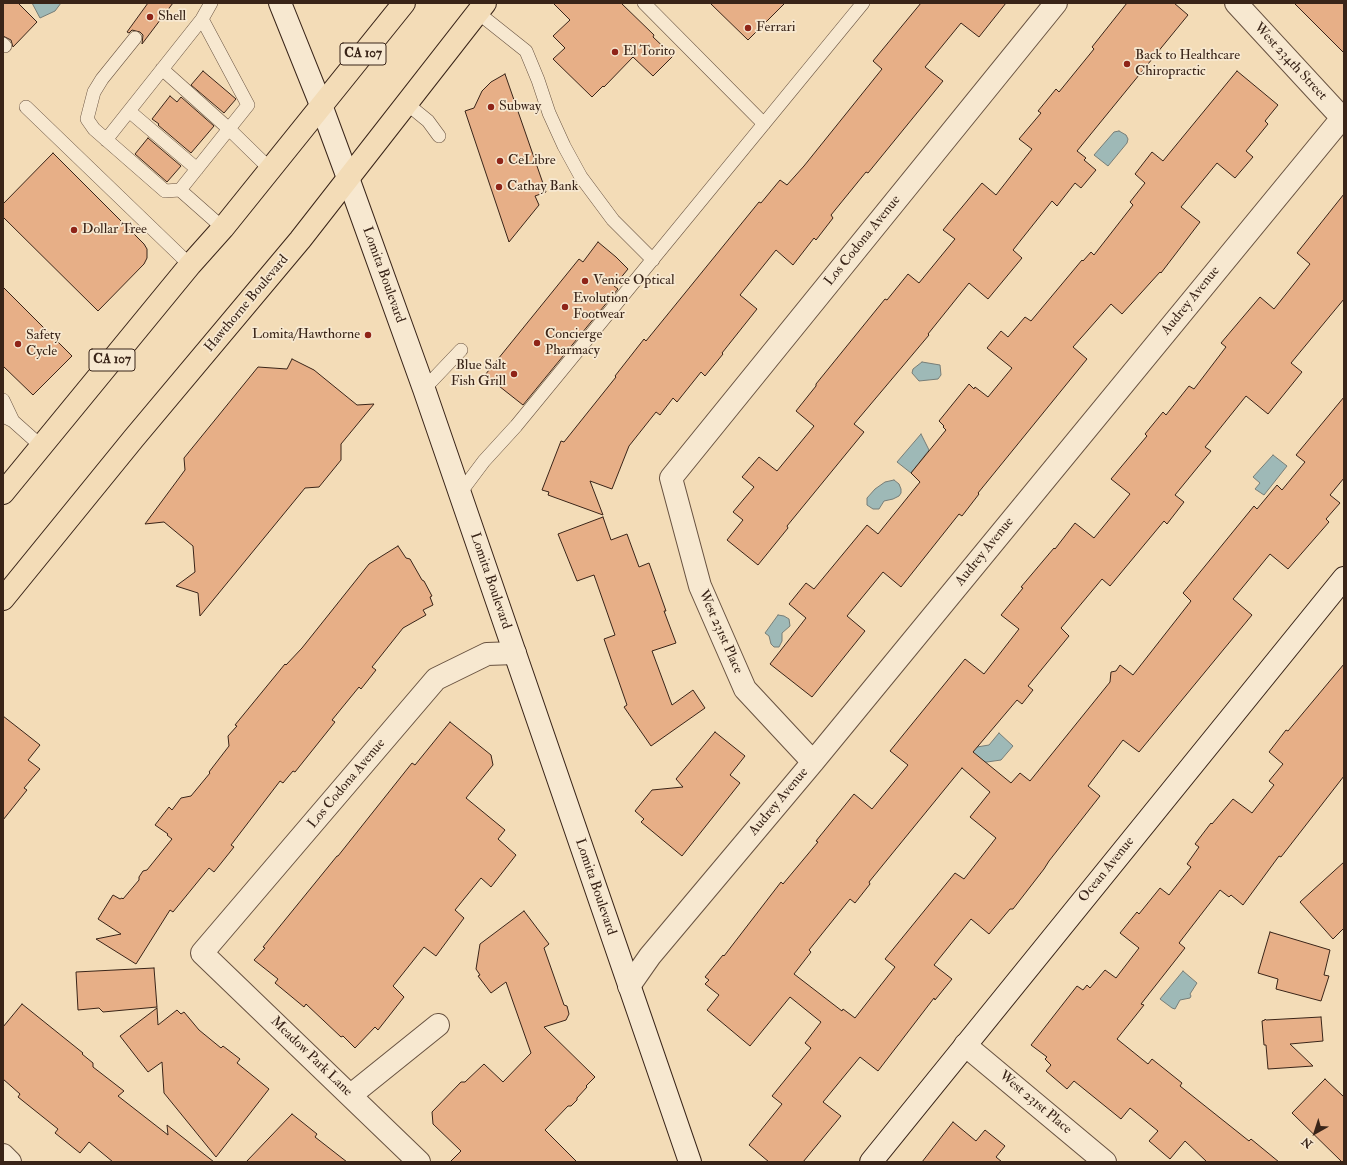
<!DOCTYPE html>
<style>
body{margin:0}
#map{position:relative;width:1347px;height:1165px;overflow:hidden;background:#f3dcb7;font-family:"IM FELL Double Pica",serif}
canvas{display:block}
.frame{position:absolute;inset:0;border:4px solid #392418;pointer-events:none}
.north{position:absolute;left:1295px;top:1113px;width:40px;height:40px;-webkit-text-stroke:3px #f7e8d0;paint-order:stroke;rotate:219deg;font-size:11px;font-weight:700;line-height:16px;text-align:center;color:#392418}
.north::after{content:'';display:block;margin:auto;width:14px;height:18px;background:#392418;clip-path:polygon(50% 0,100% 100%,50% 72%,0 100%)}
</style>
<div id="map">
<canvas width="1347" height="1165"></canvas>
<div class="frame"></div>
<div class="north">N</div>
</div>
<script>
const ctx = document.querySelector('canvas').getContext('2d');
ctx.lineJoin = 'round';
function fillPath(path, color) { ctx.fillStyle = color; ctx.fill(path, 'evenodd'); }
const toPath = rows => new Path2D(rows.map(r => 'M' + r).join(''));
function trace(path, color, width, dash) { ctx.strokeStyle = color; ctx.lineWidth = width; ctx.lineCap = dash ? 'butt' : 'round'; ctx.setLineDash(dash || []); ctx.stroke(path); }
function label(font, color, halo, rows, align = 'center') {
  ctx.font = font + ' "IM FELL Double Pica",serif'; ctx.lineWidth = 3.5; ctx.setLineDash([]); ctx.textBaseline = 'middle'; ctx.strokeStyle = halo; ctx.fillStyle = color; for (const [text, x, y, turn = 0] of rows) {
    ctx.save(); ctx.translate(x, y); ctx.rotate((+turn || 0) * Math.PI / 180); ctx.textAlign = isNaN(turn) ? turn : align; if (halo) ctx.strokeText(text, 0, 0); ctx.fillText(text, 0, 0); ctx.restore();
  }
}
const water = toPath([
 [32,3,61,3,55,11,40,18,32,3],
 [1119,131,1126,135,1128,139,1127,143,1108,166,1094,155,1114,132,1119,131],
 [922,362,940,365,941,375,938,379,919,381,912,373,913,369,922,362],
 [921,434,929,450,911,473,897,462,921,434],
 [1273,455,1287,466,1264,495,1255,489,1260,483,1253,477,1273,455],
 [894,480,899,484,901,489,901,493,899,496,893,499,884,501,879,509,873,509,867,505,867,498,875,489,885,482,894,480],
 [778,615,784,616,789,619,790,626,782,633,782,641,779,647,774,647,771,644,769,636,765,633,778,615],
 [999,733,1013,746,1001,760,973,764,971,748,989,745,999,733],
 [1183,971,1197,983,1190,994,1191,996,1190,998,1180,1000,1175,1009,1172,1008,1160,999,1183,971]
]);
fillPath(water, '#9eb9b7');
trace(water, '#767d77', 1);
const building = toPath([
 [3,3,18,3,37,22,13,47,11,40,3,36,3,3],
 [148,3,173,3,142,44,143,35,140,32,132,30,129,33,127,32,148,3],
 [553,3,621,3,654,35,653,37,673,56,653,76,633,57,604,87,603,86,592,97,553,59,565,48,553,36,570,20,553,3],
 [710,3,785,3,748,40,710,3],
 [921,3,1006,3,979,37,961,23,925,67,943,81,868,173,866,172,831,215,833,218,816,240,814,238,793,265,776,250,740,295,757,309,722,353,723,354,705,376,701,372,677,402,673,398,660,415,656,412,629,446,612,489,590,481,603,515,548,495,549,492,542,490,561,441,564,442,616,377,615,376,644,339,646,341,759,202,761,203,780,180,787,185,804,166,882,69,873,61,921,3],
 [1127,3,1174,3,1188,15,1077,151,1086,158,1084,160,1096,170,1081,188,1075,183,1057,206,1052,201,1013,250,1022,258,988,299,969,283,928,334,929,335,854,424,864,432,787,526,788,528,758,565,727,540,743,520,733,512,754,487,742,477,759,457,777,471,814,426,796,411,816,386,816,384,885,299,887,300,908,274,919,283,955,239,943,230,982,183,996,195,1032,149,1019,139,1041,113,1038,111,1056,89,1059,92,1094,49,1092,47,1127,3],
 [1294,3,1344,3,1344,53,1294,3],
 [203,71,236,99,224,113,191,85,203,71],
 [1237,71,1278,105,1265,121,1268,124,1246,151,1253,157,1235,178,1217,163,1181,207,1200,222,1161,273,1160,272,1122,314,1111,304,1073,347,1087,359,978,493,979,494,962,516,959,514,901,587,883,572,847,616,865,631,812,697,770,664,806,618,789,604,806,583,814,589,867,525,878,534,920,482,911,473,946,430,943,427,944,426,939,421,969,384,974,389,975,387,988,397,1012,368,987,348,1001,331,1008,337,1025,317,1031,321,1082,260,1083,261,1091,252,1094,255,1133,205,1130,202,1145,183,1135,174,1152,152,1163,161,1237,71],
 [505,74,546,192,535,196,539,205,509,242,465,111,474,108,482,91,491,82,505,74],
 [170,96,177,102,181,97,214,126,191,153,158,125,159,124,152,119,170,96],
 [148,138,181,166,167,182,135,154,148,138],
 [53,153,144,244,147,249,147,258,144,264,98,311,3,217,3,204,53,153],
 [1344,194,1344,299,1291,363,1302,372,1268,414,1246,396,1205,447,1211,451,1175,495,1184,502,1167,524,1164,521,1110,586,1102,579,1061,628,1069,636,1028,686,1033,690,1022,704,1017,700,973,752,1011,783,1020,773,1030,781,1110,682,1111,672,1116,671,1120,665,1133,675,1191,601,1183,593,1254,506,1257,509,1277,485,1282,490,1305,462,1296,455,1344,397,1344,478,1330,495,1340,503,1326,519,1329,522,1288,569,1270,554,1233,599,1252,615,1139,752,1123,740,1088,786,1100,796,1049,861,1044,869,1013,909,1010,909,989,934,971,919,934,965,952,979,935,1000,934,998,878,1071,860,1057,823,1102,841,1116,803,1162,769,1162,749,1145,782,1104,772,1096,811,1048,805,1043,821,1022,790,997,750,1046,707,1010,719,995,705,984,709,980,705,977,723,955,724,956,781,882,783,884,818,842,816,841,854,794,872,809,908,765,890,751,965,659,984,674,1019,629,1001,615,1023,588,1021,587,1054,548,1055,549,1075,523,1094,538,1130,494,1111,479,1147,436,1145,434,1163,412,1166,415,1189,386,1194,389,1226,347,1221,343,1260,297,1274,309,1310,264,1297,253,1344,194],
 [962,768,990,792,970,817,996,838,964,879,955,873,885,959,895,967,855,1018,843,1009,842,1011,794,974,811,952,809,950,850,899,855,903,870,884,869,882,962,768],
 [598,242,616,257,628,269,614,286,618,289,523,405,485,375,579,259,583,262,598,242],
 [3,287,72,356,33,395,3,366,3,287],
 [292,359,314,370,357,405,374,404,341,444,341,460,319,487,305,488,200,616,198,593,176,586,195,572,193,546,164,522,145,524,185,470,184,458,258,367,287,369,292,359],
 [603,517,611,540,627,534,639,567,649,563,666,611,664,611,676,643,652,651,672,705,693,690,705,708,651,746,624,707,627,705,604,639,615,635,594,575,577,581,558,534,603,517],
 [398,546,406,558,410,559,422,580,424,581,432,596,430,597,433,605,423,610,426,615,403,628,372,667,376,670,361,689,359,687,332,720,335,722,295,772,293,771,283,783,280,781,231,845,234,847,214,872,209,868,173,912,170,910,136,964,96,939,121,934,98,919,113,895,120,899,122,898,123,899,139,880,139,877,143,871,147,870,172,839,167,835,168,834,155,825,169,807,172,810,181,798,191,796,210,773,209,772,229,746,228,736,237,726,235,725,285,664,286,665,302,648,369,564,398,546],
 [1344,664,1344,776,1281,857,1279,856,1243,905,1231,895,1229,897,1220,890,1179,943,1185,948,1141,1004,1144,1005,1117,1039,1148,1064,1152,1059,1182,1083,1180,1086,1249,1141,1251,1139,1279,1162,1207,1162,1185,1141,1170,1159,1149,1141,1158,1131,1130,1108,1121,1119,1074,1081,1067,1089,1046,1071,1051,1065,1045,1059,1047,1057,1031,1045,1077,986,1083,990,1087,985,1090,988,1105,970,1116,978,1139,948,1120,933,1137,912,1139,914,1160,888,1169,895,1191,867,1187,864,1199,847,1195,844,1211,823,1212,824,1233,799,1252,813,1274,785,1269,781,1283,764,1269,752,1286,730,1288,731,1344,664],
 [3,716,40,745,28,760,40,769,24,788,27,790,3,820,3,716],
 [450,722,491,755,493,765,466,798,505,830,498,839,516,855,491,887,481,878,455,910,464,918,436,956,424,947,393,986,404,997,378,1030,375,1027,355,1048,343,1036,341,1037,306,1004,304,1007,275,983,278,979,254,960,265,948,263,947,337,856,338,856,412,763,415,765,450,722],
 [715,732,745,756,730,775,740,783,682,856,641,822,644,819,635,811,652,790,683,787,676,779,715,732],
 [1344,862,1344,928,1333,939,1300,902,1344,862],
 [524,911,549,944,544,948,564,1005,567,1006,569,1014,566,1020,544,1027,595,1077,586,1086,587,1087,577,1098,577,1100,571,1106,568,1106,545,1130,577,1162,450,1162,461,1151,433,1124,432,1112,461,1082,465,1082,484,1064,503,1082,531,1053,506,982,491,993,478,976,480,975,476,969,480,944,524,911],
 [1270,932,1330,950,1324,975,1329,976,1321,1001,1276,989,1278,979,1258,973,1270,932],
 [154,968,157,1007,103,1012,99,1008,78,1010,76,972,154,968],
 [22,1004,83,1053,82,1054,93,1063,93,1067,124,1091,118,1096,168,1135,167,1125,214,1162,113,1162,89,1142,80,1153,55,1133,58,1129,18,1097,20,1094,3,1079,3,1027,22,1004],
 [157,1008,158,1025,177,1010,181,1014,184,1012,199,1030,221,1048,223,1046,240,1059,237,1063,269,1089,216,1157,164,1093,162,1062,148,1072,120,1036,157,1008],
 [1321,1017,1323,1041,1290,1044,1313,1066,1268,1069,1266,1045,1264,1045,1262,1021,1265,1020,1265,1019,1266,1020,1321,1017],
 [1325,1079,1344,1097,1344,1162,1342,1162,1292,1113,1325,1079],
 [292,1114,317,1134,315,1137,347,1162,246,1162,292,1114],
 [953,1122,976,1141,985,1130,1005,1146,996,1157,1002,1162,922,1162,953,1122]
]);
fillPath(building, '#e7af87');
trace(building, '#392418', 1);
const lane = toPath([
 [644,3,764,124],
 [477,12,526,51,538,80,549,113,564,146,581,177,613,220,653,260],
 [135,38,102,79,94,92,87,119,94,129,165,191,180,190,223,228],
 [3,44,5,46],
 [162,69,229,129,270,169],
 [406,103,428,121,439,136],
 [26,107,190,265],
 [129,111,197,169],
 [106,140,202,19,211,3],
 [180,190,248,105,202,19],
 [424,389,461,350],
 [3,400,13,421],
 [3,416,13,421,41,446],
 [460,493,484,461,516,426,863,3]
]);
const street = toPath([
 [1236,3,1344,120],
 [813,762,745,689,700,586,671,478,1056,3],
 [629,986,650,956,813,762,1342,118],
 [965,1045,1105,1162],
 [351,1095,438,1025],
 [3,1155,10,1162],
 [419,1162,202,953,436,679,487,654,515,653]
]);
const secondary = toPath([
 [280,3,321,105,348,178,424,389,690,1162],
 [871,1162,1344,578]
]);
const primary = toPath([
 [3,493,190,265,223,228,404,3],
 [3,599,134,438,300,240,485,3]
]);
trace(lane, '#685240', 14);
trace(street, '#685240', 24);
trace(secondary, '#392418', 24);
trace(primary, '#392418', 24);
trace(lane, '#f7e8d0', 13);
trace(street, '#f7e8d0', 22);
trace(secondary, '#f7e8d0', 22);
trace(primary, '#f3dcb7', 22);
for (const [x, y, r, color] of [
 [150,17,4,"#8f2418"],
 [748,28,4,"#8f2418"],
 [615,52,4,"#8f2418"],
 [1127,64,4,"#8f2418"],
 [491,107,4,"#8f2418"],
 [500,161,4,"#8f2418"],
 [499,187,4,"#8f2418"],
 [74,230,4,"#8f2418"],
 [585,281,4,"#8f2418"],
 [565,307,4,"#8f2418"],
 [368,335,4,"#8f2418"],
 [537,343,4,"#8f2418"],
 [18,344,4,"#8f2418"],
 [514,374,4,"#8f2418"]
]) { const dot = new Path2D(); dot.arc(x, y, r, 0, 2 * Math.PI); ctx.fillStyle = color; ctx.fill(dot); trace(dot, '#f7e8d0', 1.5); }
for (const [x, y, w] of [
 [363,54,46],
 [112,360,46]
]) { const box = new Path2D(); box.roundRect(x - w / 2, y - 11, w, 22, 3); ctx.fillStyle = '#f7e8d0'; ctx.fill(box); trace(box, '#392418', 1); }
label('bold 13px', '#392418', null, [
 ["CA 107",363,54],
 ["CA 107",112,360]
]);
label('14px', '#392418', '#f7e8d0', [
 ["Shell",158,17],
 ["Ferrari",756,28],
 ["El Torito",623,52],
 ["Back to Healthcare",1135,56],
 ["Chiropractic",1135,72],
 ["Subway",499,107],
 ["CeLibre",508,161],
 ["Cathay Bank",507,187],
 ["Dollar Tree",82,230],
 ["Venice Optical",593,281],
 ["Evolution",573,299],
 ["Footwear",573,315],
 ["Lomita/Hawthorne",360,335,"right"],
 ["Concierge",545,335],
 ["Pharmacy",545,351],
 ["Safety",26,336],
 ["Cycle",26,352],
 ["Blue Salt",506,366,"right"],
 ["Fish Grill",506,382,"right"]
], 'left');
label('14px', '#392418', '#f7e8d0', [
 ["West 234th Street",1290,62,47],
 ["Los Codona Avenue",863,241,-51],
 ["Lomita Boulevard",383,275,70],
 ["Audrey Avenue",1191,301,-51],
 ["Hawthorne Boulevard",247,304,-50],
 ["Audrey Avenue",985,552,-51],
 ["Lomita Boulevard",490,581,71],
 ["West 231st Place",720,632,66],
 ["Los Codona Avenue",347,784,-50],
 ["Audrey Avenue",779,802,-50],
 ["Ocean Avenue",1107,870,-51],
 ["Lomita Boulevard",595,887,71],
 ["Meadow Park Lane",311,1057,44],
 ["West 231st Place",1035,1103,40]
]);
</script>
